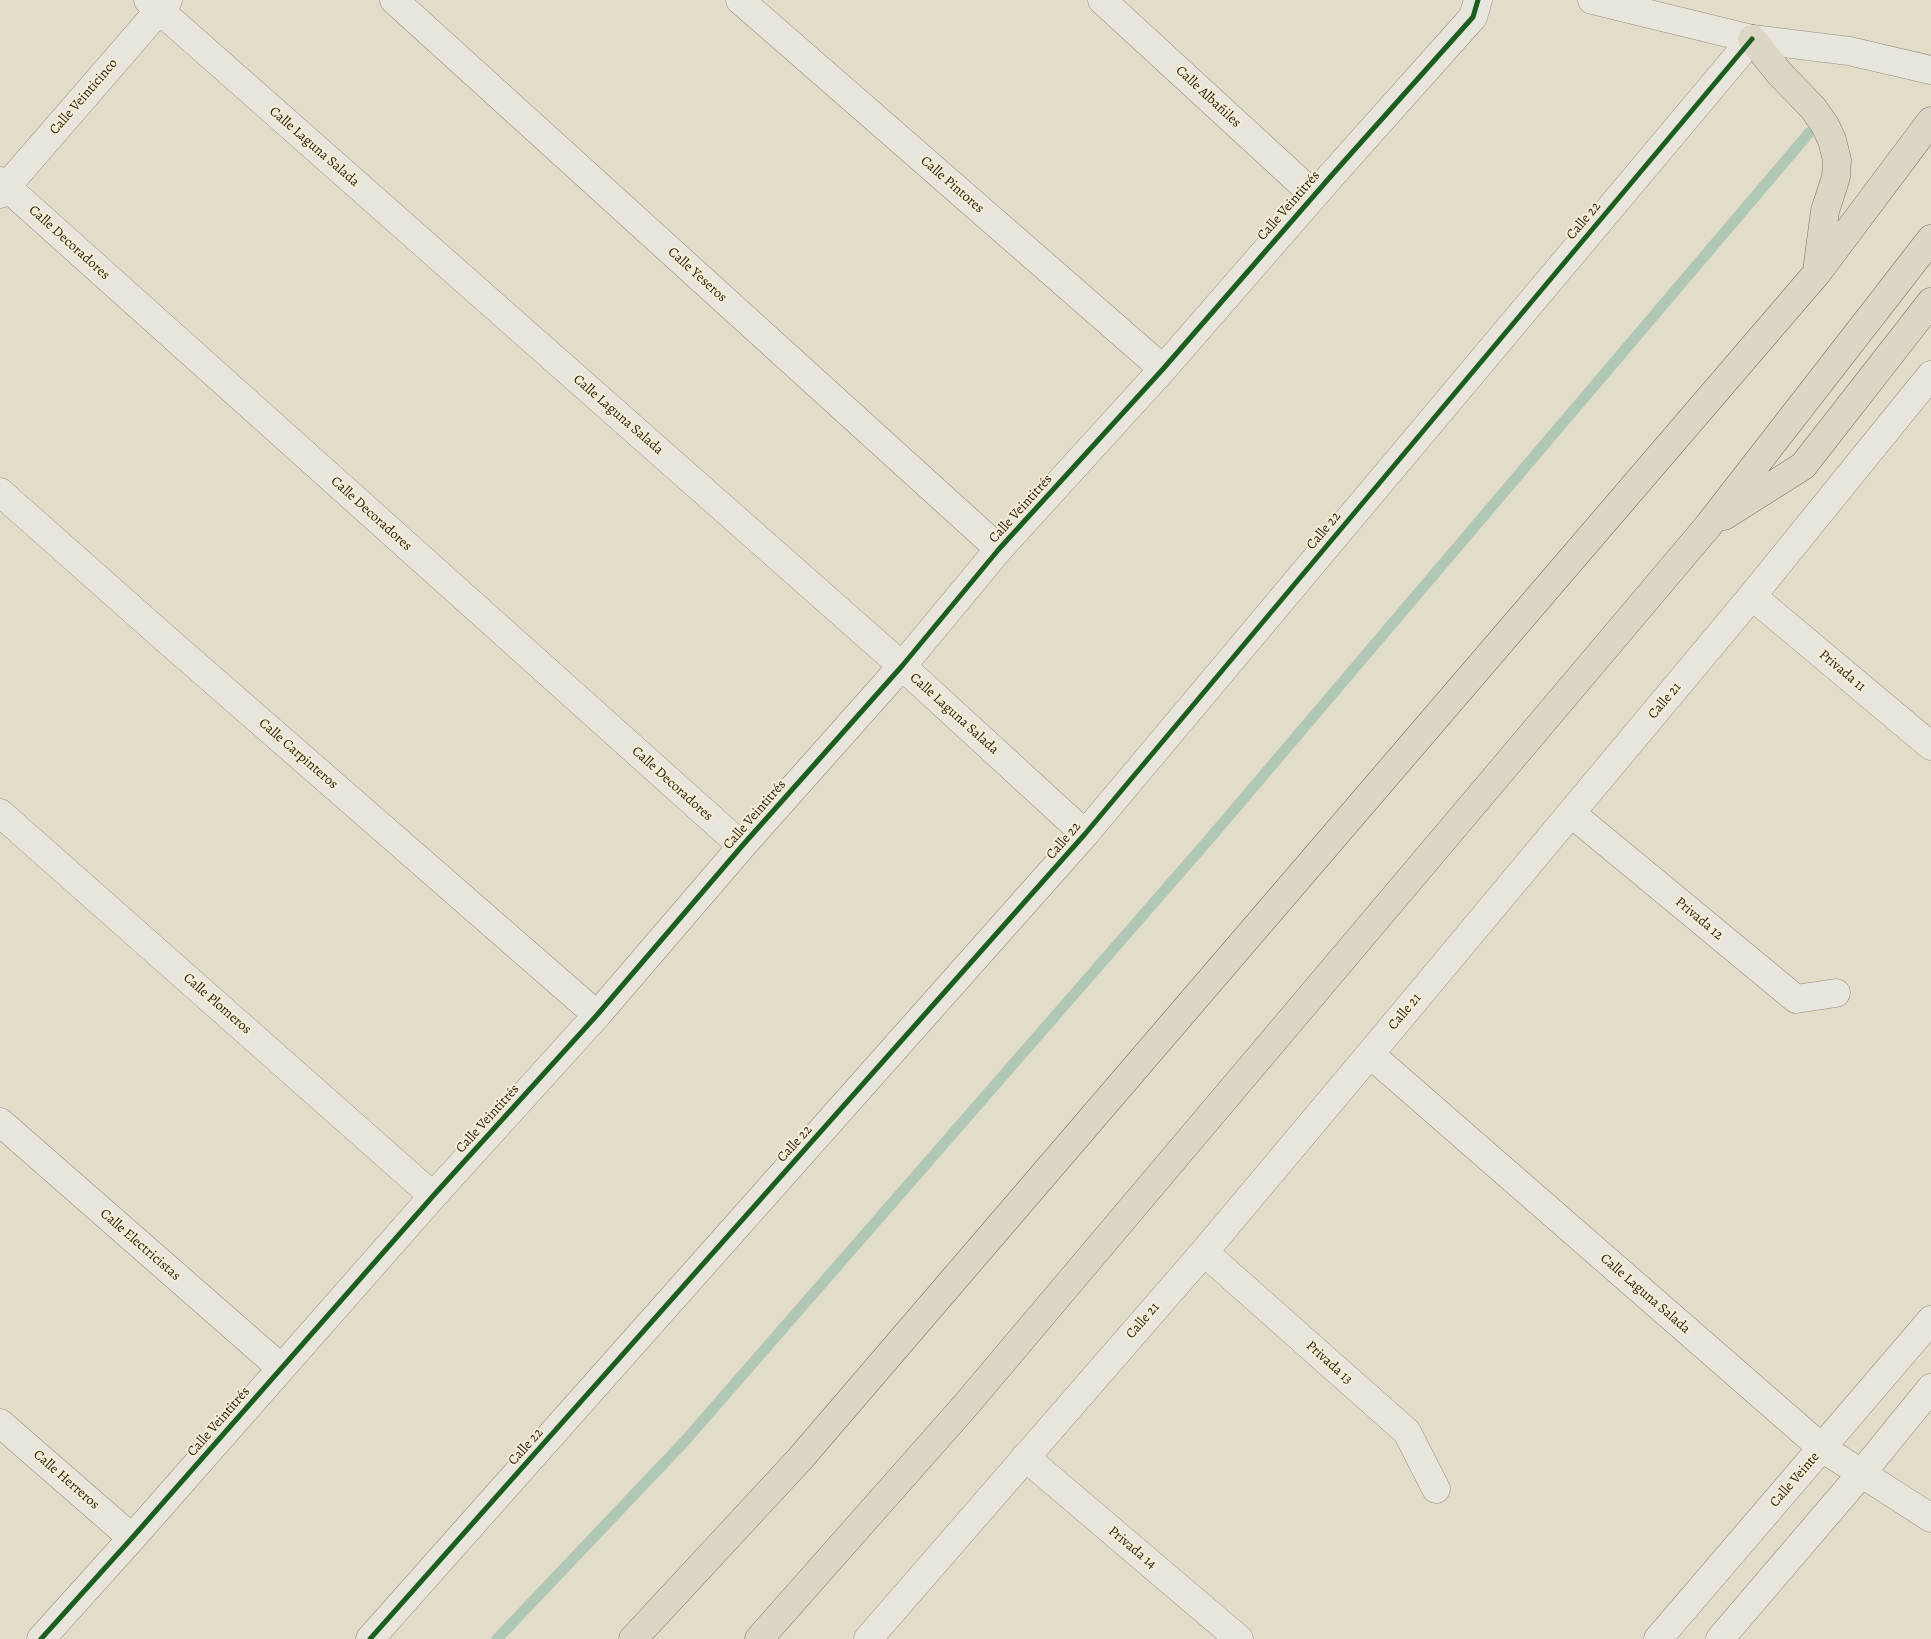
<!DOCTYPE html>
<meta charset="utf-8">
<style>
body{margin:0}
canvas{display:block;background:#e2ddc8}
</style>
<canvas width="1931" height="1639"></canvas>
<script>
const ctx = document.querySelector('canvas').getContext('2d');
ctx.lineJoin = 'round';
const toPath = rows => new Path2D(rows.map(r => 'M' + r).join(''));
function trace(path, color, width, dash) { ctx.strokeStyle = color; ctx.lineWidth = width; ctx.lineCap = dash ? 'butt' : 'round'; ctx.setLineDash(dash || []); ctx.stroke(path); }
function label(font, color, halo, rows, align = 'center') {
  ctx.font = font + ' Alegreya,serif'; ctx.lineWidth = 4; ctx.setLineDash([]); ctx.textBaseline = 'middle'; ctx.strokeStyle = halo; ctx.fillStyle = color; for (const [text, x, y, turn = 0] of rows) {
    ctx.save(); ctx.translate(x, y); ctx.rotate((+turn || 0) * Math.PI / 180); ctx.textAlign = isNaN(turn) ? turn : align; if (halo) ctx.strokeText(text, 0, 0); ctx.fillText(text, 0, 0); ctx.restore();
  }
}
trace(toPath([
 [497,1639,684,1442,1211,837,1809,133]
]), '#b0c7b6', 11);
const minor = toPath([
 [148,0,902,666,1085,834],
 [394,0,999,549],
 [740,0,1163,369],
 [1102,0,1314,195],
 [1592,0,1752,39,1849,51,1931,70],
 [0,181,742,846],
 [0,194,168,0],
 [0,492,167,640,597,1015],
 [1752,596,1931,746],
 [0,813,433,1196],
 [1571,813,1796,999,1836,993],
 [1370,1054,1822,1448,1931,1518],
 [0,1122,281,1368],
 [1204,1252,1407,1432,1436,1489],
 [0,1423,132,1538],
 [1025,1457,1239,1639],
 [41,1639,132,1538,433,1196,597,1015,742,846,902,666,999,549,1163,369,1331,176,1473,17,1478,0],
 [370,1639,1085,834,1752,39],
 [868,1639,1204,1252,1370,1054,1752,596,1931,375],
 [1658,1639,1931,1320],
 [1720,1639,1861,1474,1931,1388]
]);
const highway = toPath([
 [1752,39,1780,74,1813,108,1825,125,1832,140,1837,160,1836,177,1825,211,1817,271],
 [1724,516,1803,466,1931,302],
 [633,1639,799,1460,1817,273,1931,121],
 [759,1639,965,1406,1708,526,1931,239]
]);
trace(minor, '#938e80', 29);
trace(highway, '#7a7467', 29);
trace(minor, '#e8e6dc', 28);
trace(highway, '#dcd6c6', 28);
trace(toPath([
 [41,1639,132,1538,433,1196,597,1015,742,846,902,666,999,549,1163,369,1331,176,1473,17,1478,0],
 [370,1639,1085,834,1752,39]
]), '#1b5e20', 5);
label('14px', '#30210d', '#f3edd5', [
 ["Calle Veinticinco",84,97,-49],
 ["Calle Albañiles",1208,97,43],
 ["Calle Laguna Salada",314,147,41],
 ["Calle Pintores",952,185,41],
 ["Calle Veintitrés",1289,206,-49],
 ["Calle 22",1584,221,-50],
 ["Calle Decoradores",69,243,42],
 ["Calle Yeseros",697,275,42],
 ["Calle Laguna Salada",618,415,41],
 ["Calle Veintitrés",1021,509,-48],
 ["Calle Decoradores",371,514,42],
 ["Calle 22",1324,531,-50],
 ["Privada 11",1842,671,40],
 ["Calle 21",1665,701,-50],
 ["Calle Laguna Salada",954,714,42],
 ["Calle Carpinteros",298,754,41],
 ["Calle Decoradores",672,784,42],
 ["Calle Veintitrés",755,815,-49],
 ["Calle 22",1064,841,-49],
 ["Privada 12",1699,919,40],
 ["Calle Plomeros",217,1004,41],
 ["Calle 21",1405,1012,-50],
 ["Calle Veintitrés",488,1119,-48],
 ["Calle 22",795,1144,-48],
 ["Calle Electricistas",140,1245,41],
 ["Calle Laguna Salada",1645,1294,41],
 ["Calle 21",1143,1321,-49],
 ["Privada 13",1329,1363,42],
 ["Calle Veintitrés",219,1422,-49],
 ["Calle 22",526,1447,-48],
 ["Calle Herreros",66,1480,41],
 ["Calle Veinte",1795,1480,-49],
 ["Privada 14",1132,1548,40]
]);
</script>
